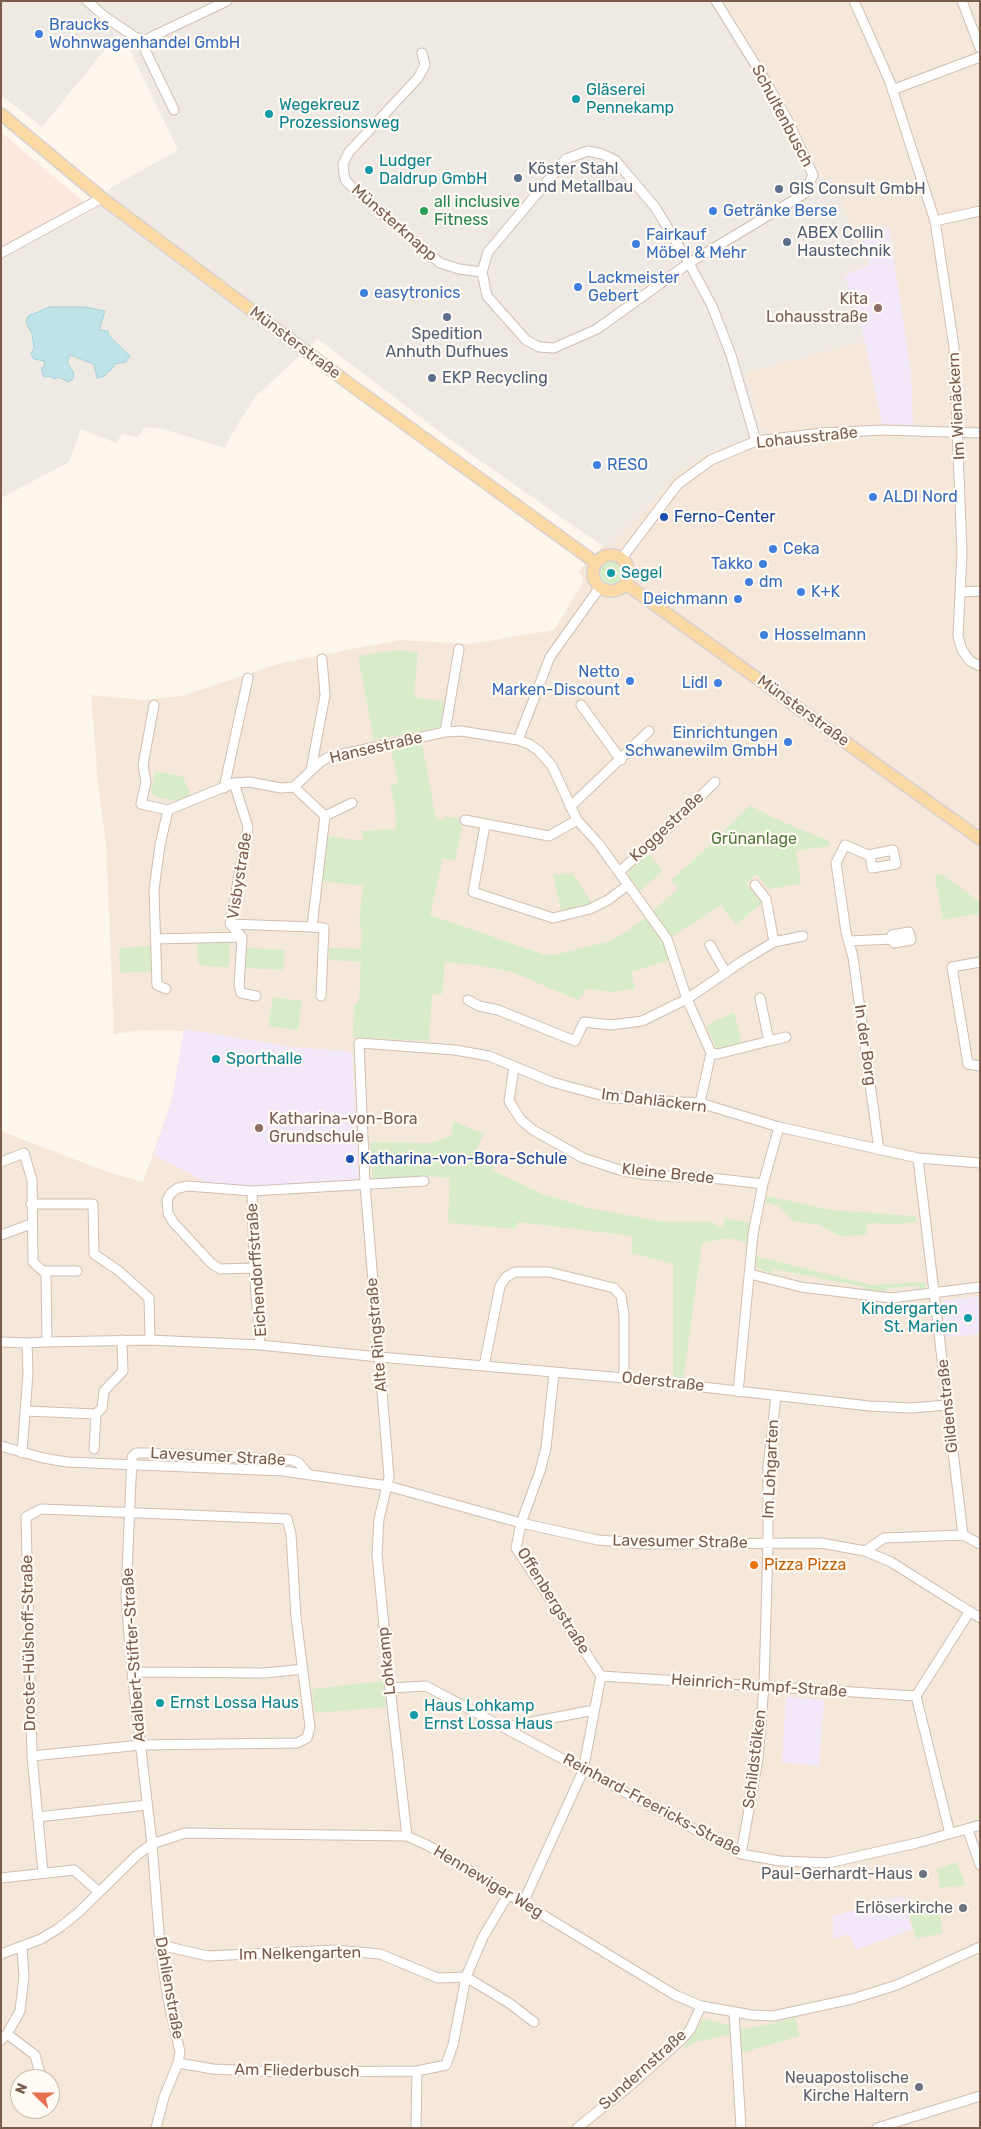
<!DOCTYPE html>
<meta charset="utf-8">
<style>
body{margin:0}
#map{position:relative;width:981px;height:2129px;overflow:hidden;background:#fdf6ec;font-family:Rubik,sans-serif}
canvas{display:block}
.frame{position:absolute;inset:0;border:2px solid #7a5c4d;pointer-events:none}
.north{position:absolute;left:10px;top:2069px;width:50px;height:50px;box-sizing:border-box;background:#fffaf3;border:1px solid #cabbb1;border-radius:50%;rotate:292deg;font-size:14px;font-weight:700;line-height:20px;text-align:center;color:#7a5c4d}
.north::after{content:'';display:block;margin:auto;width:18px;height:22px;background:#e76f51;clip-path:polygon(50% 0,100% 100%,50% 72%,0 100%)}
</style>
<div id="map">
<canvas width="981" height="2129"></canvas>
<div class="frame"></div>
<div class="north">N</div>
</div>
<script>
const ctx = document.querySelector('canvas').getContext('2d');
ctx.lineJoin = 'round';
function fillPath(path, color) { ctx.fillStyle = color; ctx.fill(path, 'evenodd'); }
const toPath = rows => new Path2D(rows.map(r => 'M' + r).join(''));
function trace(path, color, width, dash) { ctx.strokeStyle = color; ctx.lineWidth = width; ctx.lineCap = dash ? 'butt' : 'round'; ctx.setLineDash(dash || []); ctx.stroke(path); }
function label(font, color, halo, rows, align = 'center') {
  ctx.font = font + ' Rubik,sans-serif'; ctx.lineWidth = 4.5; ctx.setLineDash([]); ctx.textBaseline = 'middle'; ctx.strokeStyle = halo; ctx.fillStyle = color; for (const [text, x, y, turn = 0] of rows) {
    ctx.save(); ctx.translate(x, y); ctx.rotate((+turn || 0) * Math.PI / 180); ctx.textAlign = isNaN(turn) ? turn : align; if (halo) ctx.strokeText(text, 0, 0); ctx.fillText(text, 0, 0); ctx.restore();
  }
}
fillPath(toPath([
 [723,1,980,1,980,2128,1,2128,1,1131,105,1171,143,1182,172,1099,184,1031,141,1030,114,1034,106,844,98,785,91,695,144,700,182,696,281,663,399,640,471,644,554,630,582,584,583,577,579,571,603,546,608,546,619,538,677,474,699,458,726,445,768,432,761,427,746,372,865,342,845,273,865,265,832,178,825,182,781,95],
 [20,2079,50,2079,50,2109,20,2109]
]), '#f5e8da');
fillPath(toPath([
 [1,132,84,202,1,247]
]), '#fde8e0');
fillPath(toPath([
 [1,1,723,1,781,95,824,181,832,177,865,265,845,273,865,342,746,372,761,427,769,432,726,445,699,458,677,474,619,538,608,546,603,546,575,527,445,436,318,339,255,397,233,432,225,448,163,429,145,427,138,437,122,434,116,443,81,429,69,462,1,498,1,259,91,211,112,187,178,150,128,46,116,36,42,127,1,95]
]), '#efe9e4');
fillPath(toPath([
 [889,227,911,373,913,425,882,424,865,342,845,275,869,265,860,234],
 [184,1029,293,1047,347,1051,352,1053,359,1177,357,1179,250,1187,208,1183,154,1155,172,1099],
 [980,1296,980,1334,946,1337,942,1301],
 [786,1697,824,1700,819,1766,782,1762],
 [903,1896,912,1929,856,1950,849,1934,833,1939,833,1916]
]), '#f3e8fa');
fillPath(toPath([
 '598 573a13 13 0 1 1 26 0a13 13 0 1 1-26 0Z',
 [396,650,418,652,414,697,446,702,443,725,440,727,374,740,358,656],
 [422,743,436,819,444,821,445,816,464,820,455,860,443,858,430,915,545,955,558,954,607,942,628,931,648,915,665,941,663,943,669,960,631,972,635,989,613,992,587,989,578,1000,512,972,478,965,445,962,442,994,432,994,429,1041,353,1037,354,1005,359,1002,361,962,329,960,329,948,361,949,362,931,359,922,363,886,323,881,328,836,364,841,361,831,396,829,395,805,390,785,398,783,391,749],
 [156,771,183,777,191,796,179,801,156,797,151,790],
 [750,805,771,817,829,841,829,846,796,851,801,884,769,889,756,874,746,884,762,903,736,925,721,905,670,938,652,912,679,888,671,880,709,846],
 [648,853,663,871,640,891,628,874,629,870],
 [572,873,592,903,561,911,553,875],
 [937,873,941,874,980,902,980,913,943,920,935,877],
 [228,941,230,943,229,967,202,966,198,962,197,942],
 [151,946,151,971,120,973,119,948],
 [246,948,285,950,283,970,245,968],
 [273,997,302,1001,298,1030,268,1026],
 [734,1012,742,1045,720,1050,716,1048,706,1026],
 [453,1121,484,1134,475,1153,496,1162,492,1170,540,1193,588,1208,665,1222,713,1222,717,1226,723,1227,725,1218,750,1223,747,1243,729,1238,702,1243,683,1381,673,1379,673,1264,631,1253,633,1236,518,1222,516,1229,448,1223,450,1178,427,1176,373,1181,370,1142,431,1143,452,1135],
 [767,1196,831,1210,916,1216,917,1222,897,1224,867,1223,866,1235,840,1236,820,1225,793,1221,778,1206,765,1202],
 [756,1256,871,1285,925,1282,926,1288,923,1292,919,1292,919,1286,887,1288,887,1295,865,1293,865,1287,773,1269,771,1273,764,1271,756,1267],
 [383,1681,386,1705,384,1707,315,1713,312,1689],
 [957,1862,965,1885,940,1888,937,1869],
 [940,1907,942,1933,916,1939,909,1916],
 [796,2018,799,2036,742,2053,740,2032,696,2042,683,2049,703,2019,746,2029]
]), '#d8ecc9');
const water = toPath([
 [50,307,85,307,105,311,99,330,108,331,109,336,130,356,126,362,115,364,111,370,107,372,105,376,97,378,94,364,70,355,67,362,74,373,73,379,68,382,59,377,53,379,51,376,44,377,41,369,45,366,44,361,34,359,31,354,34,348,32,334,26,322,28,316,50,307]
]);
fillPath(water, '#bfe3e8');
trace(water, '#a5d3da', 1);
const minor = toPath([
 [87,1,104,16,135,37,145,40,227,1],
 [716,1,765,80,788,121,813,175,804,194,689,263,597,329,554,348,539,347,526,340,487,296,482,272,488,252,566,159,588,151,602,154,615,160,655,207,689,263,712,306,731,355,756,441],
 [854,1,890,82,935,221,954,347,962,553,958,636,962,650,970,661,980,666],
 [962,1,980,48],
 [145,40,146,52,174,110],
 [422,53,425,65,418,78,349,152,343,164,344,175,346,181,367,201,440,263,459,269,482,272],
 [892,90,980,57],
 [935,221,980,211],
 [1,253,102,198],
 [622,558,678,484,711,460,756,441,822,433,883,430,980,433],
 [961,592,980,591],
 [154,705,143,765,146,782,141,804,168,810,234,783,249,782,281,788,294,787,320,762,329,757,445,732,461,731,518,740,529,744,539,751,552,766,577,820,598,843,667,939,687,999,711,1053,700,1103],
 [581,705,621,760],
 [445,732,459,649],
 [518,740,550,657,600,587],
 [311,770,325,695,322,659],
 [234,783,248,827,230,924,242,937,239,985,241,993,256,996],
 [294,787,325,816,312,927,324,928,321,996],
 [224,788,248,678],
 [570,807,649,731],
 [325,816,352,803],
 [465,820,549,836,577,820],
 [485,825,473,892,553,918,590,909,608,900,628,885],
 [870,855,872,868,896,864,893,850,868,855,845,845,836,863,846,932,853,957,879,1150],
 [619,872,666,830,715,782],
 [755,885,766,899,774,942],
 [230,924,312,927],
 [909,932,911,940,894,943,892,935,909,932],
 [155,939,242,937],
 [849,941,893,939],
 [710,945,726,973],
 [980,962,952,967,968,1064,980,1066],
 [166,989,157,985,154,890,160,845,168,810],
 [468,1000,479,1006,498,1010,575,1041,584,1022,611,1025,642,1021,687,999,744,960,774,942,803,936],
 [769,1041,786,1037],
 [711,1053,718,1054,769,1041,760,998],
 [514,1067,509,1101,521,1120,533,1130,583,1158,623,1171,648,1175,721,1179,763,1184],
 [918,1158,963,1535],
 [1,1162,24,1153,32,1180,33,1262,46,1274,47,1342,27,1343,28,1373,22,1453],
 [424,1181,252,1191,254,1268,260,1345,379,1357,624,1378,869,1406,911,1408,947,1405],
 [252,1191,188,1186,178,1188,171,1193,167,1200,168,1213,173,1222,211,1263,220,1269,254,1268],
 [31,1204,93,1204,94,1254,119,1271,149,1298,150,1340],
 [1,1235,31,1224],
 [44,1271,77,1271],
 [750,1274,801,1287,891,1298,980,1287],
 [1,1342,27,1343],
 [47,1342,150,1340,260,1345],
 [484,1366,500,1286,506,1277,515,1272,549,1272,614,1288,621,1296,624,1315,624,1378],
 [554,1373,546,1448,540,1471,521,1523,516,1548,601,1676],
 [738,1392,753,1234,763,1184,779,1127],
 [26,1411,96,1414,102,1408,104,1391,123,1371,122,1340],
 [1,1446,43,1458,67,1462,283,1471,388,1486,521,1523,598,1540,645,1544,821,1543,865,1551,891,1562,980,1618],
 [94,1449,96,1414],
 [865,1551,884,1538,963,1535,980,1544],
 [132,1672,265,1673,303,1669],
 [601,1676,916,1696],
 [390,1688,426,1686,741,1854,780,1861,828,1863,917,1843,980,1825],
 [506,1727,594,1710],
 [32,1756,141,1745,297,1743,307,1738,310,1727,296,1617,291,1534,287,1519,41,1509,26,1517,32,1756,43,1872],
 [37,1817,147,1805],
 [968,1830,980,1865],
 [950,1834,916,1696,970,1611],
 [407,1836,390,1688,377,1554,379,1519,389,1477,365,1184,359,1043,455,1050,489,1056,552,1082,611,1098,700,1103,779,1127,918,1158,980,1163],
 [741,1854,758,1759,764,1686,768,1543,768,1467,776,1396],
 [1,1878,74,1870,99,1892],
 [523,1903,583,1771,601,1676],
 [160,1945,208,1956,335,1950,380,1954,438,1978,466,1977,509,2003,534,2022],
 [1,1954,41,1939,59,1928,79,1912,137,1855,152,1844,185,1833,407,1836,429,1846,675,1995,701,2006,752,2015,773,2016,852,1999,897,1985,980,1947],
 [734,2012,741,2128],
 [7,2034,35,2055,41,2077],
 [1,2040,7,2034,20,2011,24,1976,22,1948],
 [178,2063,213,2069,281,2072,417,2071],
 [156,2128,164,2097,178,2063,180,2052,168,1999,160,1945,152,1844,132,1672,126,1596,132,1457,136,1453,148,1453,292,1460,299,1463,308,1474],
 [416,2128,417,2071,446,2065,453,2045,466,1977,483,1937,508,1895],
 [577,2128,632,2084,681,2040,690,2030,701,2006],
 [877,2128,980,2096]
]);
const major = toPath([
 [1,114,102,198,351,385,596,563],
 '593 573a18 18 0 1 1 36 0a18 18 0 1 1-36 0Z',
 [626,584,980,839]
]);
trace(minor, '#d1beb0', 11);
trace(major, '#dad1cd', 14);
trace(minor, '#fff', 9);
trace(major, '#fbd9a5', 11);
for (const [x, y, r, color] of [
 [39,34,5,"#3f7fe0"],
 [576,99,5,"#0f9aa8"],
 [269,114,5,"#0f9aa8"],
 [369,170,5,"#0f9aa8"],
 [518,178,5,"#5c6f8a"],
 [779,189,5,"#5c6f8a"],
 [424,211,5,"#2e9e5b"],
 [713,211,5,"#3f7fe0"],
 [787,242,5,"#5c6f8a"],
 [636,244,5,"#3f7fe0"],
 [578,287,5,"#3f7fe0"],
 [364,293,5,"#3f7fe0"],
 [878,308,5,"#8d6e63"],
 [447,317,5,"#5c6f8a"],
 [432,378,5,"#5c6f8a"],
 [597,465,5,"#3f7fe0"],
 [873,497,5,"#3f7fe0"],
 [664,517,5,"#1a4fb4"],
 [773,549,5,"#3f7fe0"],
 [763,564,5,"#3f7fe0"],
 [611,573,5,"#0f9aa8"],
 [749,582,5,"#3f7fe0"],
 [801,592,5,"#3f7fe0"],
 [738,599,5,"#3f7fe0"],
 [764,635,5,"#3f7fe0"],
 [630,681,5,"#3f7fe0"],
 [718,683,5,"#3f7fe0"],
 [788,742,5,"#3f7fe0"],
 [216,1059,5,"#0f9aa8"],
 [259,1128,5,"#8d6e63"],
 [350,1159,5,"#1a4fb4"],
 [968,1318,5,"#0f9aa8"],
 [754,1565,5,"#e8710a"],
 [160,1703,5,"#0f9aa8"],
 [414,1715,5,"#0f9aa8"],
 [923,1874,5,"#6b7280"],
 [963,1908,5,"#6b7280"],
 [919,2087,5,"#6b7280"]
]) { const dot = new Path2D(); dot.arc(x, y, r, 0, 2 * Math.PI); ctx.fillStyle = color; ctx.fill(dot); trace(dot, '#fffaf3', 2); }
label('16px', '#366cbe', '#fffaf3', [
 ["Braucks",49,25],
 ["Wohnwagenhandel GmbH",49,43],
 ["Getränke Berse",723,211],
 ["Fairkauf",646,235],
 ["Möbel & Mehr",646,253],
 ["Lackmeister",588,278],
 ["Gebert",588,296],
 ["easytronics",374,293],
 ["RESO",607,465],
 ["ALDI Nord",883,497],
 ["Ceka",783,549],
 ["Takko",753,564,"right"],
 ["dm",759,582],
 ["K+K",811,592],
 ["Deichmann",728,599,"right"],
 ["Hosselmann",774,635],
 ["Netto",620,672,"right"],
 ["Marken-Discount",620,690,"right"],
 ["Lidl",708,683,"right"],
 ["Einrichtungen",778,733,"right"],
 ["Schwanewilm GmbH",778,751,"right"]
], 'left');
label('16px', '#0d838f', '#fffaf3', [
 ["Gläserei",586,90],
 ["Pennekamp",586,108],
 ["Wegekreuz",279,105],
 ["Prozessionsweg",279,123],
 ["Ludger",379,161],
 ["Daldrup GmbH",379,179],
 ["Segel",621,573],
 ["Sporthalle",226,1059],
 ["Kindergarten",958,1309,"right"],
 ["St. Marien",958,1327,"right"],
 ["Ernst Lossa Haus",170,1703],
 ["Haus Lohkamp",424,1706],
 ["Ernst Lossa Haus",424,1724]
], 'left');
label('16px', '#7a5c4d', '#fffaf3', [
 ["Schultenbusch",782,116,62],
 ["Münsterknapp",394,223,41],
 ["Münsterstraße",295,343,37],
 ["Im Wienäckern",957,406,-93],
 ["Lohausstraße",807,438,-6],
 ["Münsterstraße",803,711,36],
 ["Hansestraße",376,748,-13],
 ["Koggestraße",667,827,-43],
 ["Visbystraße",240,876,-81],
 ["In der Borg",865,1045,82],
 ["Im Dahläckern",654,1101,7],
 ["Kleine Brede",668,1174,6],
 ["Eichendorffstraße",257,1270,-94],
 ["Alte Ringstraße",377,1335,-95],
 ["Oderstraße",663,1382,6],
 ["Gildenstraße",948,1406,-96],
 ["Lavesumer Straße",218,1457,3],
 ["Im Lohgarten",771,1469,-87],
 ["Lavesumer Straße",680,1542,1],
 ["Offenbergstraße",553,1601,58],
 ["Droste-Hülshoff-Straße",29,1643,-91],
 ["Adalbert-Stifter-Straße",134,1655,-94],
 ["Lohkamp",387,1661,-96],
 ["Heinrich-Rumpf-Straße",759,1686,4],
 ["Schildstölken",755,1759,-83],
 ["Reinhard-Freericks-Straße",652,1805,28],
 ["Hennewiger Weg",488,1882,31],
 ["Im Nelkengarten",300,1954,-1],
 ["Dahlienstraße",169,1988,80],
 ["Sundernstraße",643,2070,-42],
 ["Am Fliederbusch",297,2071,1]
]);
label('16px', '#4e5e75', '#fffaf3', [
 ["Köster Stahl",528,169],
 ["und Metallbau",528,187],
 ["GIS Consult GmbH",789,189],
 ["ABEX Collin",797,233],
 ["Haustechnik",797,251],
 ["Spedition",447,334,"center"],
 ["Anhuth Dufhues",447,352,"center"],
 ["EKP Recycling",442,378]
], 'left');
label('16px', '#27864d', '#fffaf3', [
 ["all inclusive",434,202],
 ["Fitness",434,220]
], 'left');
label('16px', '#785e54', '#fffaf3', [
 ["Kita",868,299],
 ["Lohausstraße",868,317],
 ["Katharina-von-Bora",269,1119,"left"],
 ["Grundschule",269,1137,"left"]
], 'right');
label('16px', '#164399', '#fffaf3', [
 ["Ferno-Center",674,517],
 ["Katharina-von-Bora-Schule",360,1159]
], 'left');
label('16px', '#537a41', '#fffaf3', [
 ["Grünanlage",754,839]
]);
label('16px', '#c56008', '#fffaf3', [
 ["Pizza Pizza",764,1565]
], 'left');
label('16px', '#5b616d', '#fffaf3', [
 ["Paul-Gerhardt-Haus",913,1874],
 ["Erlöserkirche",953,1908],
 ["Neuapostolische",909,2078],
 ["Kirche Haltern",909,2096]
], 'right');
</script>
